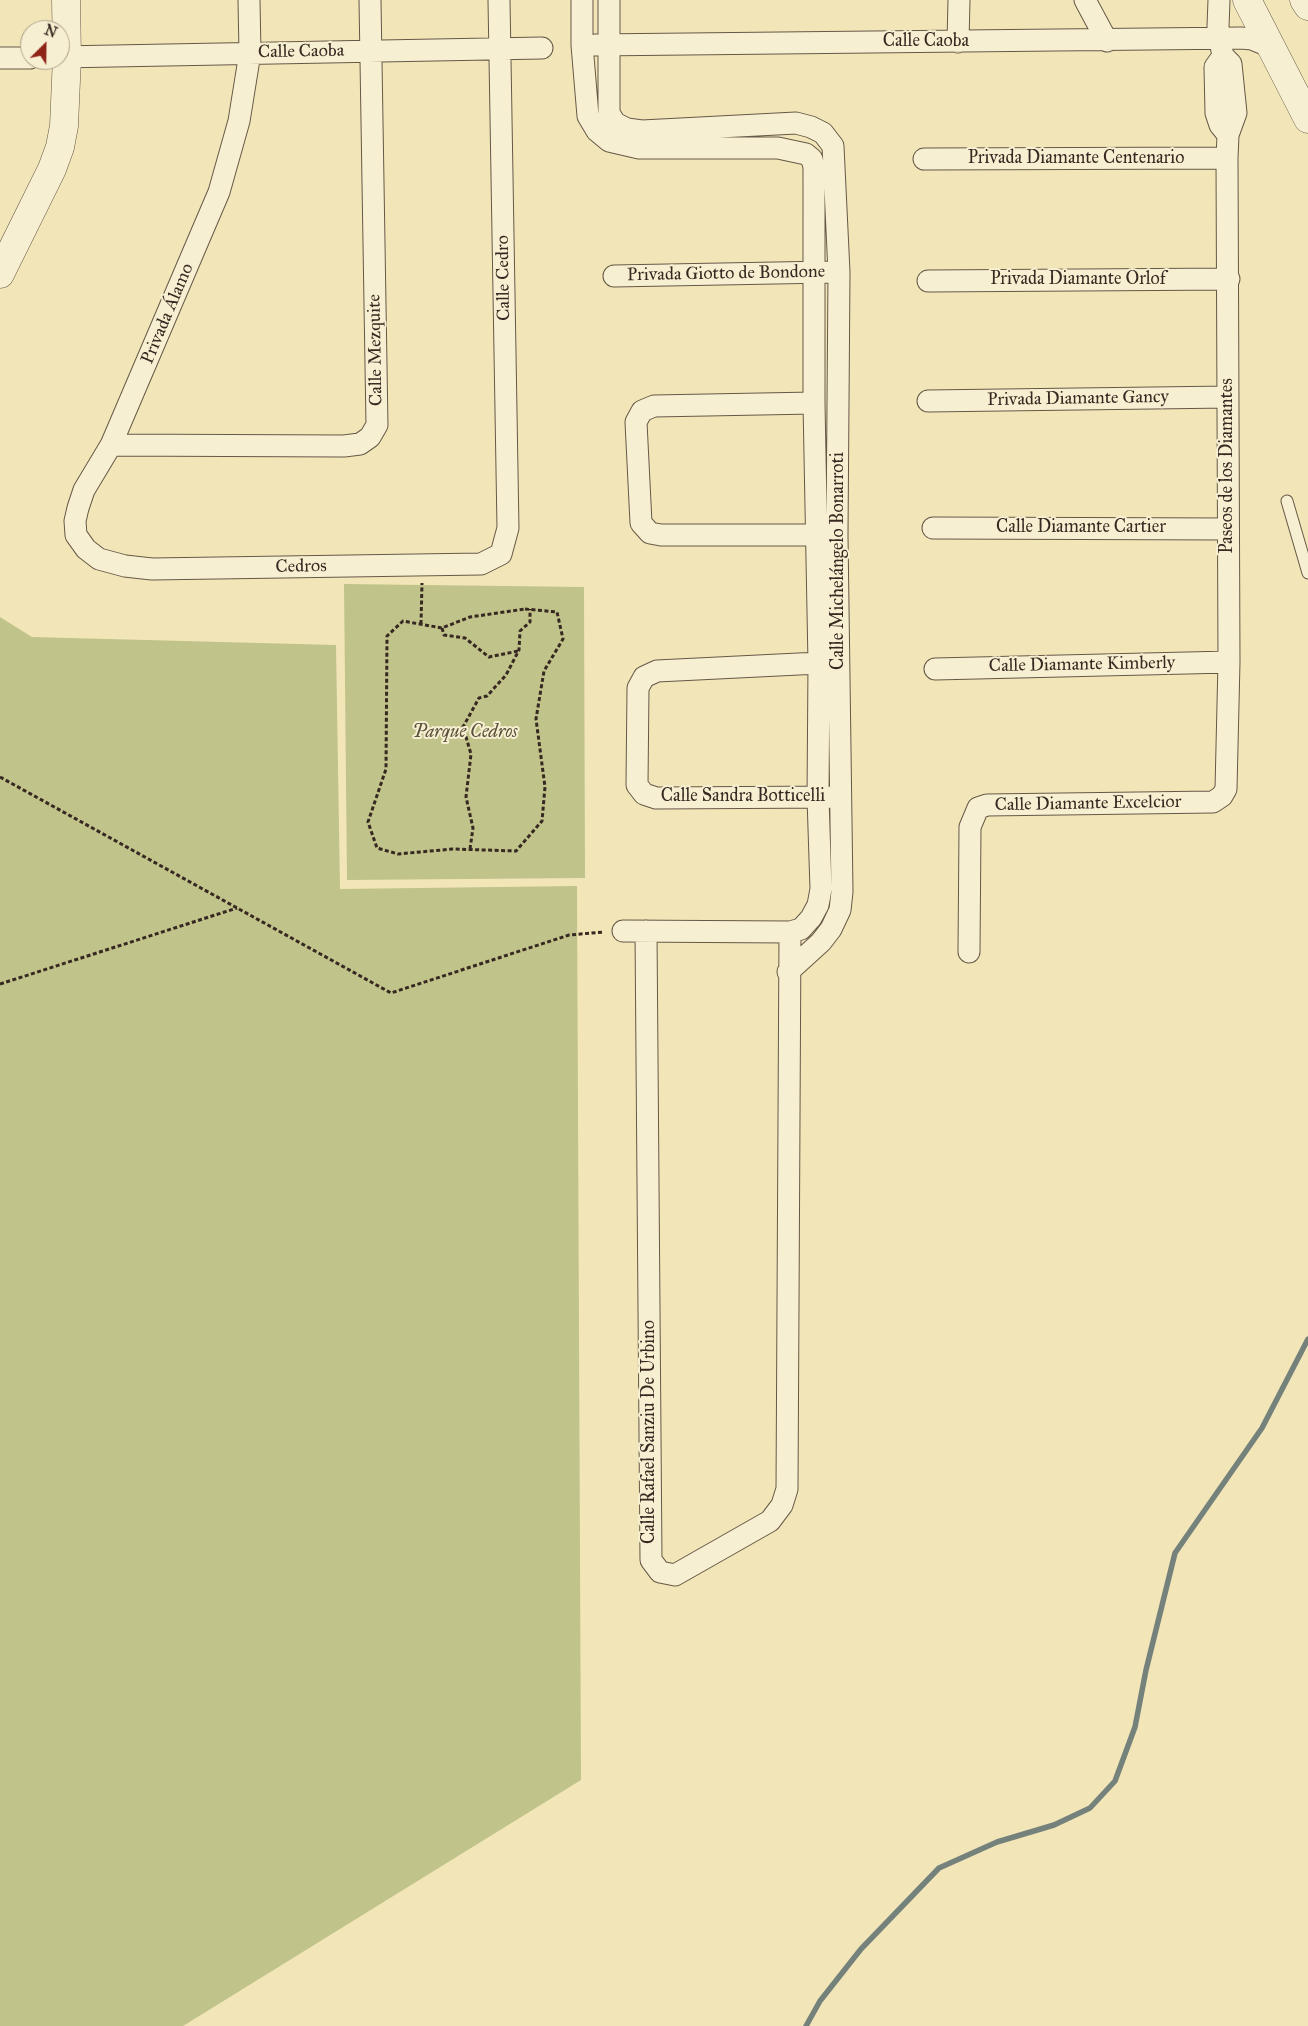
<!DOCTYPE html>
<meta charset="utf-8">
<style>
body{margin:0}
#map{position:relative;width:1308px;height:2026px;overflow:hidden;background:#f2e6b8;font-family:"IM FELL Great Primer",serif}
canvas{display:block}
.north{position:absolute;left:20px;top:20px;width:50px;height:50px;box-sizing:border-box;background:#f7efd1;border:1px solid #aaa08b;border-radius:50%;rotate:23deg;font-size:14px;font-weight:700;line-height:20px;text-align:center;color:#372921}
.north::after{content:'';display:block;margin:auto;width:18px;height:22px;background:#8f2418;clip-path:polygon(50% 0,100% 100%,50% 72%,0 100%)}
</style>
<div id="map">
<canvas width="1308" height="2026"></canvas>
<div class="north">N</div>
</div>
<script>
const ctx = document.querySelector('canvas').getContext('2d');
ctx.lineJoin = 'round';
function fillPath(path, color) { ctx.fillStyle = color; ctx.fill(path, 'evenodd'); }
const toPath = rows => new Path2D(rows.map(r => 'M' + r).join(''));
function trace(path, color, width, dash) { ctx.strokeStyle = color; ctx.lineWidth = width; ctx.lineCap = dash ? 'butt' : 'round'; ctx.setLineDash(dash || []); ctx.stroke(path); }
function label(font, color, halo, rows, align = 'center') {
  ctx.font = font + ' "IM FELL Great Primer",serif'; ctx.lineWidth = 4; ctx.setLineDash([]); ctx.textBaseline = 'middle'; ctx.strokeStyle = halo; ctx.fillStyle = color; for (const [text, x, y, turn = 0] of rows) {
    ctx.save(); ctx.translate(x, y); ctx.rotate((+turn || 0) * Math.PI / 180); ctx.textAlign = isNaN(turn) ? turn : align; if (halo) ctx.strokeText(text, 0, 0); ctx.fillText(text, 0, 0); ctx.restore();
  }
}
fillPath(toPath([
 [344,584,584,587,585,878,347,880],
 [0,617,32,637,336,645,340,889,577,886,581,1780,183,2026,0,2026]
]), '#c0c38a');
trace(toPath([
 [806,2026,820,2001,861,1949,939,1868,997,1842,1054,1825,1090,1808,1115,1781,1135,1727,1146,1670,1175,1553,1262,1428,1308,1339]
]), '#75827c', 5.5);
const service = toPath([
 [1287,501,1308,573]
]);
const minor = toPath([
 [249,0,250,53,239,121,219,192,111,445,84,490,78,508,75,521,76,535,86,549,99,559,125,566,152,569,481,564,501,554,508,528,499,0],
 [582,0,582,45,588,116,597,131,609,141,639,148,778,148,806,154,812,159,814,167,814,403,819,663,818,798,821,889,818,905,811,918,801,929,790,932,623,931],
 [609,0,609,113,615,123,627,129,642,131,796,123,811,127,823,133,833,146,839,272,837,535,842,892,840,910,831,929,821,942,788,972],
 [1085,0,1107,41],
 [1219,0,1218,27,1222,51],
 [958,42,959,0],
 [595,45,1241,38,1252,39,1269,46],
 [1223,56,1215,67,1216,113,1220,125,1228,135],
 [60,57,542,48],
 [0,58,30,58],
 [924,159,1227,158],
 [614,276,829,272],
 [928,281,1229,279],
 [928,401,1228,397],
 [814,403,654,406,642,411,636,422,641,523,650,533,661,535,830,535],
 [111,445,344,446,360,444,370,437,377,425,370,0],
 [933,528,1228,529],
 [819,663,657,671,644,677,638,688,637,785,644,794,656,798,832,797],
 [935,669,1229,662],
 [646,931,651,1560,660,1572,675,1575,770,1521,782,1505,787,1489,790,932],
 [969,952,970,827,978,808,987,805,1213,802,1222,796,1226,789,1229,662,1227,158,1228,135,1236,113,1231,64,1223,56]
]);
const tertiary = toPath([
 [1247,0,1308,119],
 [1304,0,1308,6],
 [0,274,52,169,60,147,64,126,67,57,66,0]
]);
trace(service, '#665847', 13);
trace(minor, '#665847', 23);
trace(tertiary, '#665847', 29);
trace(toPath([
 [525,609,557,612,563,639,544,671,536,719,545,787,542,821,516,851,453,849,398,854,377,848,368,822,386,769,387,636,403,621,442,628,470,617,525,609],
 [421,624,422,583],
 [442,628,444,635,465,638,489,657,518,651],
 [0,777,391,993,569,935,604,932],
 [470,849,473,828,466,797,471,754,463,727,479,698,487,696,506,675,519,650,520,631,530,622,530,609],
 [0,984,237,908]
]), '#372921', 3, [4, 2.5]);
trace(service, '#f7efd1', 11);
trace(minor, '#f7efd1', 21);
trace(tertiary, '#f7efd1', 28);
label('18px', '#372921', '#f7efd1', [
 ["Calle Caoba",926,42],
 ["Calle Caoba",301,52,-1],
 ["Privada Diamante Centenario",1076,159],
 ["Privada Giotto de Bondone",726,274,-1],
 ["Calle Cedro",504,278,-91],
 ["Privada Diamante Orlof",1078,280],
 ["Privada Álamo",168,314,-67],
 ["Calle Mezquite",376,350,-91],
 ["Privada Diamante Gancy",1078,399,-1],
 ["Paseos de los Diamantes",1228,466,-90],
 ["Calle Diamante Cartier",1081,528],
 ["Calle Michelángelo Bonarroti",839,561,-90],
 ["Cedros",301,567,-1],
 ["Calle Diamante Kimberly",1082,665,-1],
 ["Calle Sandra Botticelli",743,797],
 ["Calle Diamante Excelcior",1088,804,-1],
 ["Calle Rafael Sanziu De Urbino",650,1432,-90]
]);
label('italic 18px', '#59503b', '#f7efd1', [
 ["Parque Cedros",465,733]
]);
</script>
